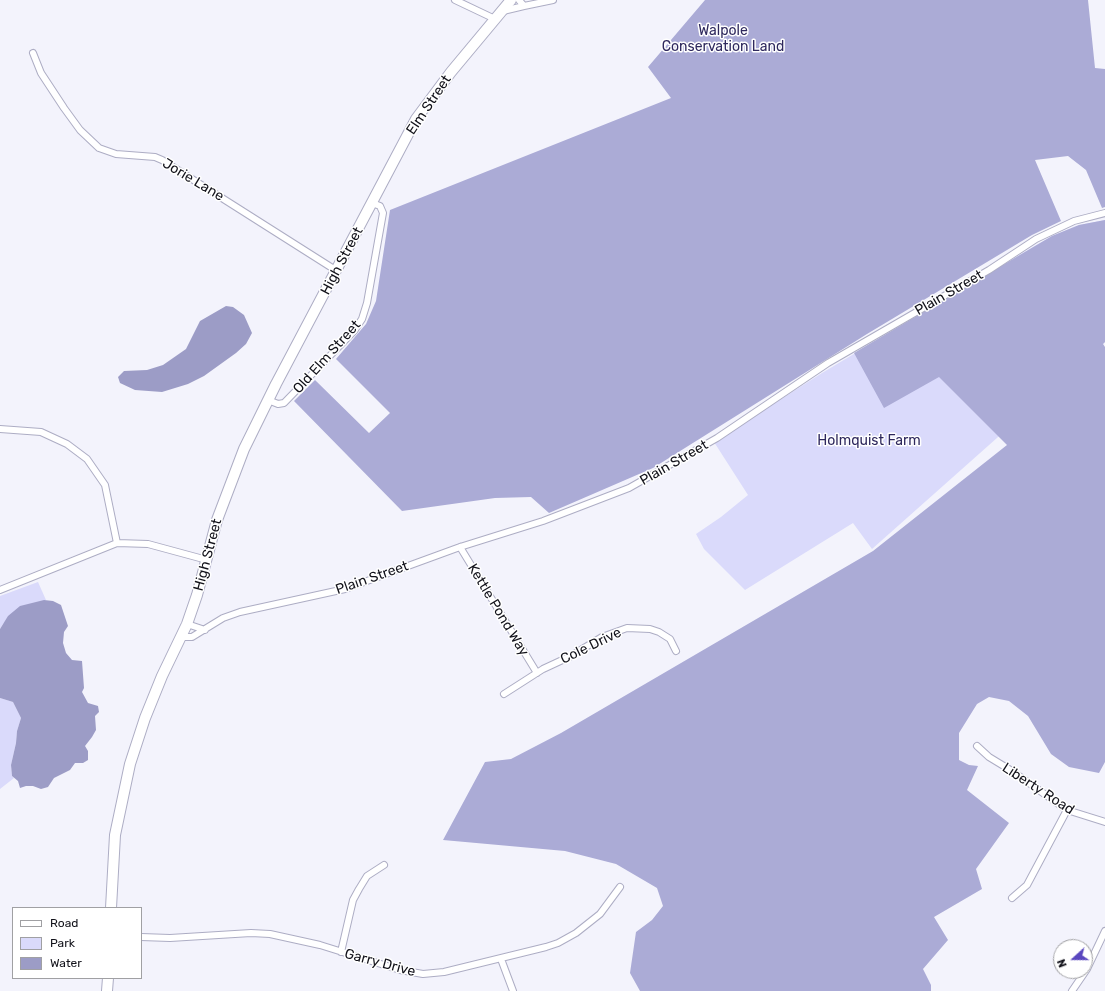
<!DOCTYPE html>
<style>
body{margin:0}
#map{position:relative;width:1105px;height:991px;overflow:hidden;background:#f3f3fc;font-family:Rubik,sans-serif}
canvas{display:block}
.legend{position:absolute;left:12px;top:907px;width:130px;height:72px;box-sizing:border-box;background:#fff;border:1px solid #a0a0a3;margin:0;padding:5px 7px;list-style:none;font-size:12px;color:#12121a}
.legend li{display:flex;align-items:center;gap:8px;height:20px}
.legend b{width:20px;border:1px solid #a0a0a3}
.north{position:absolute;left:1053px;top:939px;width:40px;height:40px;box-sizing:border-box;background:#fff;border:1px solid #a0a0a3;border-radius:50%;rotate:249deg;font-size:11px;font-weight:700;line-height:16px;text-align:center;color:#12121a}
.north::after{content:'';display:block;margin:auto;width:14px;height:18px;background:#5a47bf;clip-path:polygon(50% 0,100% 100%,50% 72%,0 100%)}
</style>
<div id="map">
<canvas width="1105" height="991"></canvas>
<ul class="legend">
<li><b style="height:5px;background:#fff"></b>Road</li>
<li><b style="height:11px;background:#dadafb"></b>Park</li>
<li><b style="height:11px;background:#9c9cc6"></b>Water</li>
</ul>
<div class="north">N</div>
</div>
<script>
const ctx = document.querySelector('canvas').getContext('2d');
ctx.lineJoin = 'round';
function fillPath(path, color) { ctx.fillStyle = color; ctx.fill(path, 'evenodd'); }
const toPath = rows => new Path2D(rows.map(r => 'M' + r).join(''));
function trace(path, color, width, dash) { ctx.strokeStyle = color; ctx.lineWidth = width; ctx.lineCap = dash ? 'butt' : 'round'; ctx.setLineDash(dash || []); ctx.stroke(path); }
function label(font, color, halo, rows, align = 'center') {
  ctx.font = font + ' Rubik,sans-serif'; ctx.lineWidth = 3; ctx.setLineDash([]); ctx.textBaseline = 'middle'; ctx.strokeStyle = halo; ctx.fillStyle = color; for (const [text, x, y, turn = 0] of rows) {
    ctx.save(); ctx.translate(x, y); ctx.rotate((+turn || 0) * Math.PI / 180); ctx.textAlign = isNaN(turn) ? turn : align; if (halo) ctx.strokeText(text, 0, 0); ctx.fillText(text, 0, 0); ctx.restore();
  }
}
fillPath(toPath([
 [1105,220,1105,342,872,549,853,523,745,590,704,549,696,534,721,517,748,495,714,442,822,373,1026,251,1052,236,1079,225],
 [38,582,46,600,3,624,0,629,0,596],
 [0,698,13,702,21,718,17,731,16,743,11,765,12,776,14,778,0,789]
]), '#dadafb');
fillPath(toPath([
 [705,0,1088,0,1095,68,1105,69,1105,207,1102,208,1086,170,1068,156,1035,160,1061,221,1032,235,867,334,653,468,549,513,531,497,495,498,402,511,294,401,315,380,369,433,390,413,336,359,366,324,376,301,390,210,671,98,648,67],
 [1105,220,1105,342,1103,344,1105,347,1105,762,1099,773,1069,767,1051,754,1028,716,1009,701,989,697,977,704,959,733,959,760,969,765,978,766,967,790,1009,823,976,869,982,889,934,917,948,940,923,969,931,985,931,991,640,991,630,973,636,932,652,920,663,906,657,888,616,864,565,851,443,840,485,762,511,759,561,733,873,551,1007,445,939,377,884,408,854,353,1052,236,1079,225]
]), '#ababd6');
fillPath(toPath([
 [226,306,233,307,244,315,252,333,246,344,236,353,204,376,188,384,162,392,135,390,120,383,118,377,124,371,147,370,163,365,186,349,200,321],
 [44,600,53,601,61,605,68,626,64,632,63,643,66,653,72,660,82,661,84,688,82,692,88,703,98,706,99,712,95,716,96,730,92,737,85,746,88,751,88,760,83,763,75,763,70,770,54,778,48,787,41,789,33,786,26,786,20,788,18,781,12,776,11,765,16,743,17,731,21,718,13,702,0,698,0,629,8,616,20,606]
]), '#9c9cc6');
const minor = toPath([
 [455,0,495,19],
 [519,0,524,6,553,0],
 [503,11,524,6],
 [33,53,41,73,64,108,80,130,99,148,116,154,155,157,162,160,337,271],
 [268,400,278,404,284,403,354,331,362,319,367,303,383,213,380,206,372,203],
 [0,429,41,432,67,444,87,459,105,485,117,543],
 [460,547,537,673],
 [0,590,117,543,148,544,207,560],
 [187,624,205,630],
 [182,637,192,637,223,618,240,612,345,589,460,547,543,521,629,488,717,438,828,363,989,270,1036,239,1074,221,1105,213],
 [504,694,543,669,571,656,602,637,627,628,650,629,659,632,670,639,676,651],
 [977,746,989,757,1012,771,1067,810,1105,822],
 [1012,898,1027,885,1067,810],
 [141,937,170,938,251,933,270,934,320,945,400,970,423,974,444,972,546,947,558,943,576,933,600,914,620,887],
 [341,952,353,900,359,889,367,876,384,865],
 [501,959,513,991],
 [1072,991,1087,969,1105,931]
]);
const primary = toPath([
 [111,908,115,835,130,764,145,718,162,676,187,624,197,595,217,520,244,449,276,384,416,119,451,72,511,0],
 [107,991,108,978]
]);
trace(minor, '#adadc4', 8);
trace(primary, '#adadc4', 12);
trace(minor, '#fff', 6);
trace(primary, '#fff', 10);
label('14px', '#2e285d', '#fff', [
 ["Walpole",723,31],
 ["Conservation Land",723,47],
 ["Holmquist Farm",869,441]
]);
label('14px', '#12121a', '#fff', [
 ["Elm Street",429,105,-56],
 ["Jorie Lane",193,180,31],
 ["High Street",342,261,-62],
 ["Plain Street",949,293,-30],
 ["Old Elm Street",327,357,-48],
 ["Plain Street",674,463,-30],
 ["High Street",208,555,-75],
 ["Plain Street",372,578,-19],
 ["Kettle Pond Way",498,610,59],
 ["Cole Drive",591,646,-26],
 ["Liberty Road",1038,789,33],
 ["Garry Drive",380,963,15]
]);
</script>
